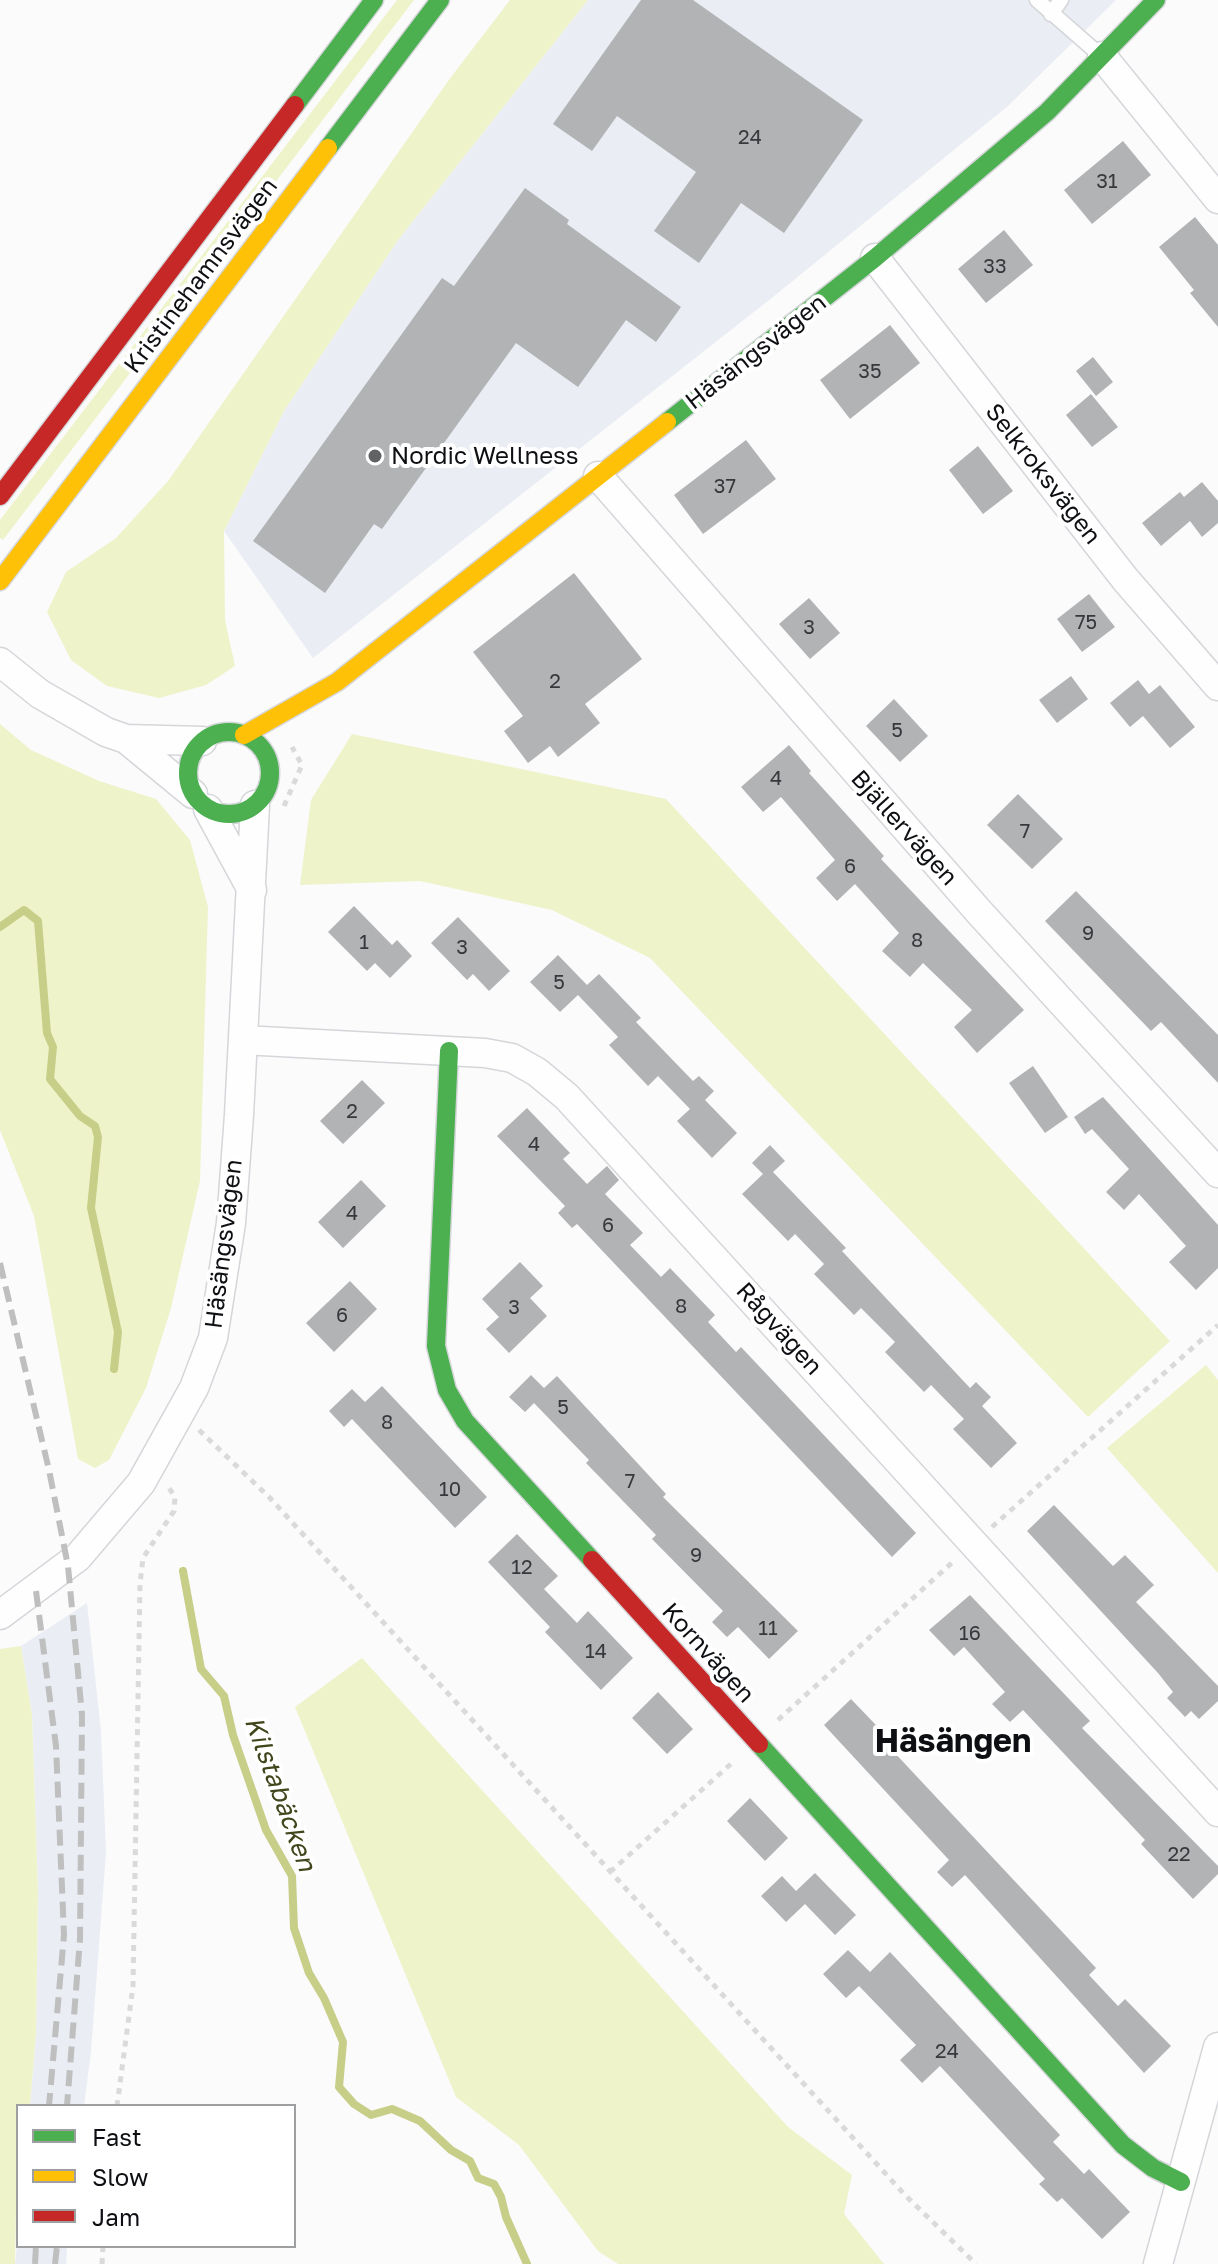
<!DOCTYPE html>
<meta charset="utf-8">
<style>
body{margin:0}
#map{position:relative;width:1218px;height:2264px;overflow:hidden;background:#fbfbfc;font-family:"Golos Text",sans-serif}
canvas{display:block}
.legend{position:absolute;left:16px;top:2104px;width:280px;height:144px;box-sizing:border-box;background:#fff;border:2px solid #9e9fa0;margin:0;padding:10px 14px;list-style:none;font-size:24px;color:#0d0f12}
.legend li{display:flex;align-items:center;gap:16px;height:40px}
.legend b{width:40px;border:2px solid #9e9fa0}
</style>
<div id="map">
<canvas width="1218" height="2264"></canvas>
<ul class="legend">
<li><b style="height:10px;background:#4caf50"></b>Fast</li>
<li><b style="height:10px;background:#ffc107"></b>Slow</li>
<li><b style="height:10px;background:#c62828"></b>Jam</li>
</ul>
</div>
<script>
const ctx = document.querySelector('canvas').getContext('2d');
ctx.lineJoin = 'round';
function fillPath(path, color) { ctx.fillStyle = color; ctx.fill(path, 'evenodd'); }
const toPath = rows => new Path2D(rows.map(r => 'M' + r).join(''));
function trace(path, color, width, dash) { ctx.strokeStyle = color; ctx.lineWidth = width; ctx.lineCap = dash ? 'butt' : 'round'; ctx.setLineDash(dash || []); ctx.stroke(path); }
function label(font, color, halo, rows, align = 'center') {
  ctx.font = font + ' "Golos Text",sans-serif'; ctx.lineWidth = 8; ctx.setLineDash([]); ctx.textBaseline = 'middle'; ctx.strokeStyle = halo; ctx.fillStyle = color; for (const [text, x, y, turn = 0] of rows) {
    ctx.save(); ctx.translate(x, y); ctx.rotate((+turn || 0) * Math.PI / 180); ctx.textAlign = isNaN(turn) ? turn : align; if (halo) ctx.strokeText(text, 0, 0); ctx.fillText(text, 0, 0); ctx.restore();
  }
}
fillPath(toPath([
 [588,0,1116,0,1008,106,773,297,313,658,224,531,284,411,398,240],
 [87,1603,101,1731,106,1852,91,2052,84,2106,30,2106,36,2034,38,1891,32,1715,21,1646],
 [18,2234,18,2246,67,2246,66,2264,15,2264]
]), '#eaedf3');
fillPath(toPath([
 [397,0,414,0,3,540,0,538,0,520],
 [510,0,588,0,398,240,284,411,224,531,225,620,235,666,206,685,159,698,107,686,71,660,47,612,66,572,116,538,168,481,451,77],
 [0,724,31,750,99,781,156,799,190,840,208,907,200,1181,171,1308,146,1388,109,1460,95,1468,78,1459,34,1216,0,1130],
 [352,734,666,799,1170,1341,1088,1417,650,958,552,910,420,881,300,885,311,800],
 [1206,1365,1218,1380,1218,1573,1107,1448],
 [21,1646,32,1715,38,1891,36,2034,30,2106,18,2106,15,2264,0,2264,0,1649],
 [362,1658,788,2127,852,2175,844,2214,884,2264,618,2264,598,2251,519,2145,456,2097,295,1707]
]), '#eef3ca');
trace(toPath([
 [0,927,24,910,38,921,47,1033,53,1047,50,1079,80,1116,95,1126,98,1137,91,1208,118,1332,114,1369],
 [183,1571,201,1669,224,1696,233,1735,266,1830,292,1876,294,1928,309,1973,324,1998,343,2042,339,2087,354,2104,371,2115,392,2109,420,2121,451,2150,470,2161,478,2178,494,2184,501,2197,506,2217,527,2264]
]), '#c7ce88', 8);
fillPath(toPath([
 [641,0,693,0,863,120,784,233,741,203,699,263,654,231,696,172,617,116,592,151,553,124],
 [1123,141,1151,175,1092,224,1064,190],
 [525,188,569,220,567,224,681,307,656,342,626,320,578,387,516,343,382,529,374,524,325,593,253,541,442,278,454,286],
 [1195,217,1218,245,1218,327,1190,293,1194,290,1159,247],
 [1004,230,1033,265,986,303,958,269],
 [890,325,920,363,850,419,820,380],
 [1093,357,1113,382,1096,396,1076,371],
 [1091,394,1118,427,1092,447,1066,415],
 [746,440,776,479,703,534,674,495],
 [978,446,1013,491,983,514,949,470],
 [1202,482,1218,501,1218,523,1202,537,1190,521,1161,546,1142,523,1180,492,1184,497],
 [574,573,642,659,585,704,600,723,558,757,550,746,528,763,504,731,523,716,473,652],
 [1089,594,1115,627,1082,652,1057,619],
 [809,598,840,633,810,659,779,624],
 [1071,676,1088,699,1057,723,1039,700],
 [1138,680,1149,694,1160,685,1195,727,1170,748,1143,716,1130,727,1110,703],
 [894,699,928,736,900,762,866,726],
 [789,745,811,771,809,773,884,856,881,859,1024,1010,977,1053,954,1027,972,1010,923,963,910,977,882,951,899,933,855,884,837,901,816,878,835,860,781,797,763,812,741,787],
 [1018,794,1063,839,1032,869,987,825],
 [1076,891,1218,1035,1218,1083,1161,1022,1151,1031,1045,921],
 [354,906,392,945,397,940,412,956,390,978,375,963,367,971,328,932],
 [458,917,510,971,489,991,473,974,467,980,431,943],
 [558,955,587,985,599,974,641,1018,636,1022,693,1081,699,1076,714,1091,705,1100,737,1133,712,1158,677,1121,690,1109,658,1076,648,1086,609,1045,618,1037,578,995,560,1012,530,982],
 [1033,1066,1068,1117,1045,1133,1009,1083],
 [362,1080,385,1103,343,1144,320,1121],
 [1103,1097,1218,1225,1218,1268,1196,1290,1169,1262,1186,1246,1139,1194,1124,1210,1106,1192,1129,1169,1092,1129,1085,1134,1074,1117],
 [527,1108,570,1153,563,1159,587,1184,607,1166,619,1180,605,1194,643,1233,630,1245,661,1277,670,1268,715,1315,708,1322,736,1352,741,1347,916,1533,892,1557,577,1224,572,1228,558,1213,565,1206,497,1136],
 [770,1145,785,1161,773,1172,846,1248,842,1251,970,1388,976,1382,991,1397,982,1406,1017,1443,991,1468,953,1429,964,1419,931,1385,924,1392,885,1352,895,1342,861,1308,854,1315,814,1274,824,1264,795,1234,788,1241,742,1194,763,1174,752,1163],
 [361,1180,386,1206,343,1248,318,1222],
 [520,1262,543,1286,530,1298,547,1316,509,1353,486,1329,499,1317,482,1299],
 [350,1281,377,1309,334,1352,306,1323],
 [531,1375,544,1388,557,1376,666,1494,663,1497,798,1631,769,1659,738,1627,727,1637,712,1622,723,1611,652,1539,656,1535,586,1463,589,1460,534,1403,525,1412,509,1397],
 [382,1386,487,1497,455,1528,352,1419,344,1427,329,1411,352,1389,365,1402],
 [1054,1505,1113,1566,1125,1555,1154,1585,1136,1602,1218,1686,1218,1701,1199,1719,1191,1711,1185,1717,1167,1698,1173,1692,1158,1673,1027,1531],
 [517,1534,558,1576,544,1589,577,1623,588,1611,633,1658,601,1690,545,1632,550,1627,488,1562],
 [970,1595,1090,1721,1082,1728,1218,1866,1218,1874,1193,1899,1141,1844,1145,1840,1023,1710,1010,1722,992,1704,1005,1692,964,1647,954,1656,929,1630],
 [658,1692,693,1729,667,1754,632,1718],
 [851,1699,896,1746,892,1750,1096,1968,1089,1975,1118,2006,1125,1999,1171,2046,1144,2073,965,1875,952,1887,937,1872,949,1860,824,1725],
 [750,1798,788,1838,765,1861,727,1821],
 [815,1873,856,1915,835,1935,805,1904,786,1922,761,1896,782,1876,796,1891],
 [848,1950,870,1972,890,1952,1060,2135,1053,2142,1084,2174,1089,2169,1130,2212,1102,2239,1062,2198,1057,2202,1039,2184,1045,2179,940,2066,922,2083,900,2060,916,2045,859,1986,846,1998,823,1974]
]), '#b2b3b5');
const lane = toPath([
 [1037,0,1100,55],
 [1051,14,1061,0]
]);
const street = toPath([
 [1102,56,1218,199],
 [875,258,1125,579,1218,686],
 [598,476,980,913,1218,1173],
 [0,662,40,694,106,732,126,739,202,741],
 [126,739,193,794],
 [208,809,252,890],
 [243,1040,485,1053,512,1058,537,1072,567,1097,1218,1812],
 [0,1615,78,1557,141,1483,194,1388,213,1338,231,1223,239,1115,255,805],
 [1158,2264,1218,2047]
]);
const fast = toPath([
 [295,105,374,0],
 [328,148,440,0],
 [667,422,875,258,1047,112,1156,0],
 '188 773a41 41 0 1 1 82 0a41 41 0 1 1-82 0Z',
 [449,1051,436,1346,447,1390,465,1421,592,1560],
 [759,1744,1123,2145,1153,2168,1181,2182]
]);
const slow = toPath([
 [0,581,328,148],
 [244,735,337,682,667,422]
]);
const jam = toPath([
 [0,496,295,105],
 [592,1560,759,1744]
]);
trace(lane, '#d5d6d9', 17);
trace(street, '#d5d6d9', 31);
trace(fast, '#d5d6d9', 21);
trace(slow, '#d5d6d9', 21);
trace(jam, '#d5d6d9', 21);
trace(toPath([
 [284,806,302,765,292,747],
 [199,1430,270,1498,905,2195,976,2264],
 [992,1527,1218,1325],
 [778,1720,955,1560],
 [610,1872,733,1762],
 [117,2106,133,1986,140,1584,143,1558,174,1511,175,1497,169,1488],
 [102,2264,103,2246]
]), '#dadada', 5, [6, 6]);
trace(lane, '#fefeff', 14);
trace(street, '#fefeff', 28);
trace(fast, '#4caf50', 18);
trace(slow, '#ffc107', 18);
trace(jam, '#c62828', 18);
trace(toPath([
 [0,1263,49,1470,68,1566,82,1715,80,1939,67,2106],
 [36,1591,56,1746,64,1935,49,2106],
 [35,2264,36,2246],
 [55,2264,57,2246]
]), '#bfbfbf', 6, [16, 8]);
for (const [x, y, r, color] of [
 [375,456,8,"#606264"]
]) { const dot = new Path2D(); dot.arc(x, y, r, 0, 2 * Math.PI); ctx.fillStyle = color; ctx.fill(dot); trace(dot, '#fff', 3); }
label('20px', '#36383b', null, [
 ["24",750,138],
 ["31",1107,182],
 ["33",995,267],
 ["35",870,372],
 ["37",725,487],
 ["75",1086,623],
 ["3",809,628],
 ["2",555,682],
 ["5",897,731],
 ["4",776,779],
 ["7",1025,832],
 ["6",850,867],
 ["9",1088,934],
 ["8",917,941],
 ["1",364,943],
 ["3",462,948],
 ["5",559,983],
 ["2",352,1112],
 ["4",534,1145],
 ["4",352,1214],
 ["6",608,1226],
 ["8",681,1307],
 ["3",514,1308],
 ["6",342,1316],
 ["5",563,1408],
 ["8",387,1423],
 ["7",630,1482],
 ["10",450,1490],
 ["9",696,1556],
 ["12",522,1568],
 ["11",768,1629],
 ["16",970,1634],
 ["14",596,1652],
 ["22",1179,1855],
 ["24",947,2052]
]);
label('24px', '#0d0f12', '#fff', [
 ["Kristinehamnsvägen",201,276,-53],
 ["Häsängsvägen",756,352,-38],
 ["Selkroksvägen",1043,474,52],
 ["Bjällervägen",904,828,48],
 ["Häsängsvägen",224,1244,-83],
 ["Rågvägen",779,1329,48],
 ["Kornvägen",708,1653,48]
]);
label('24px', '#0d0f12', '#fff', [
 ["Nordic Wellness",391,456]
], 'left');
label('italic 26px', '#42461c', '#fff', [
 ["Kilstabäcken",280,1794,70]
]);
label('bold 32px', '#0d0f12', '#fff', [
 ["Häsängen",953,1742]
]);
</script>
